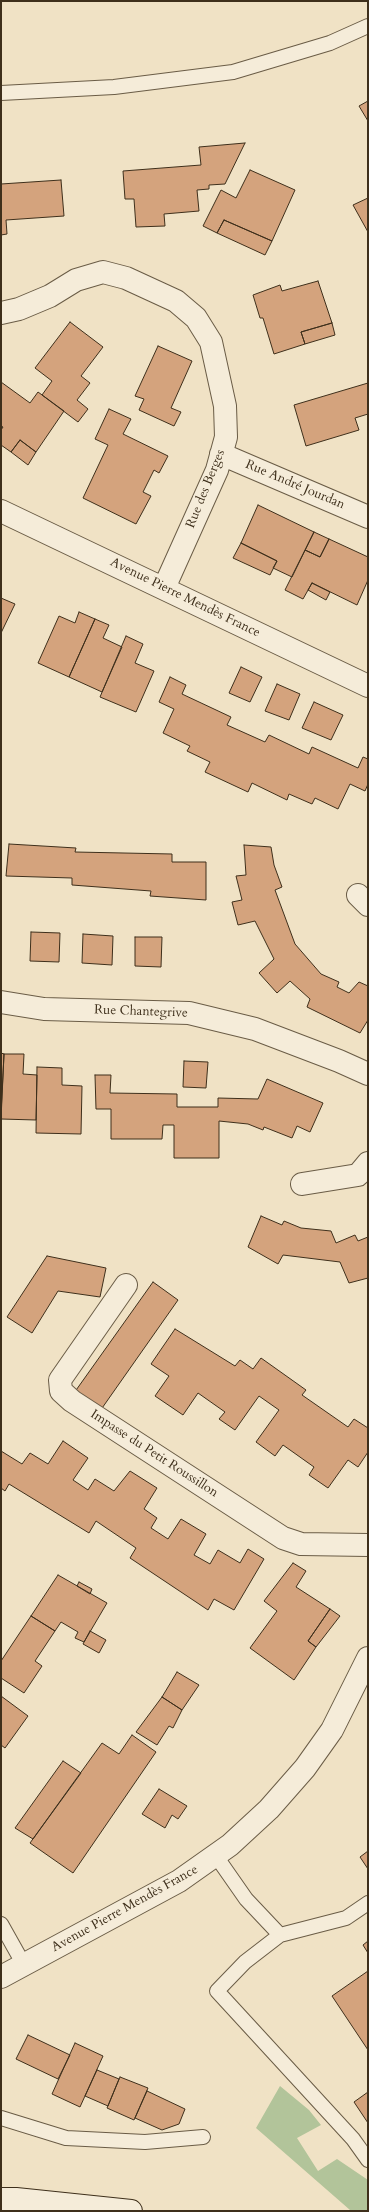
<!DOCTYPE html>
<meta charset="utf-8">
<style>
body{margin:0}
#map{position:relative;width:369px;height:2212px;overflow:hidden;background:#f0e2c5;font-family:Cardo,serif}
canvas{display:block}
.frame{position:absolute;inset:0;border:2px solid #3e2f1b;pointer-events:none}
</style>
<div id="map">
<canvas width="369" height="2212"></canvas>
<div class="frame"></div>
</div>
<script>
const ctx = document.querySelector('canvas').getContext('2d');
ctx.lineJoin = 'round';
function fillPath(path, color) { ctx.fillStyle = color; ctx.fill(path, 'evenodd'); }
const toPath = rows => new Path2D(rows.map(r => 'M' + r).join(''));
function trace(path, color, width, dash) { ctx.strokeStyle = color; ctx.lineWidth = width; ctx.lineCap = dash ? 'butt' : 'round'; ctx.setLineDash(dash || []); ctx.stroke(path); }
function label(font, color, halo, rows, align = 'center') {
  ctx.font = font + ' Cardo,serif'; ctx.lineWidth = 3; ctx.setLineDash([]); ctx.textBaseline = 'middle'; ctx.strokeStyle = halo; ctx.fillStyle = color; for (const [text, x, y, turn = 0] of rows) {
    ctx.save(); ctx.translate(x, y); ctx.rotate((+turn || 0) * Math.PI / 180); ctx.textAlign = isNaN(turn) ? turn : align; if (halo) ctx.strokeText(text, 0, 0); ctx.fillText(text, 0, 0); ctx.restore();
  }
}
fillPath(toPath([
 [280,2086,309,2110,321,2125,297,2138,318,2171,337,2159,368,2180,368,2211,350,2210,256,2128]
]), '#b2c49a');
const building = toPath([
 [368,101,368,121,359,106,368,101],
 [245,143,225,184,209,185,209,189,197,190,199,211,164,214,165,226,136,227,134,199,125,199,123,171,201,165,199,147,245,143],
 [250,170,295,190,272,241,224,220,217,233,203,226,221,190,236,198,250,170],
 [61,180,64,216,6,220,7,234,1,235,1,184,61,180],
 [368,198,368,232,353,205,368,198],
 [224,220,272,241,265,255,217,233,224,220],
 [318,281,332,323,301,332,305,344,274,354,263,318,260,318,253,295,280,285,282,291,318,281],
 [70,322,103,347,81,376,90,383,77,400,88,409,78,422,42,395,52,381,35,368,70,322],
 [332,323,335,335,305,344,301,332,332,323],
 [158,346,192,361,171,408,181,412,174,426,139,410,144,399,135,396,158,346],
 [1,382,30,403,38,392,64,411,36,452,20,440,11,452,1,445,1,430,3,427,1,426,1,382],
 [368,383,368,414,355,418,359,430,306,446,294,405,368,383],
 [109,409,131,419,123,434,168,456,159,473,154,470,143,492,151,496,136,524,83,498,108,445,95,439,109,409],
 [20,440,36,452,28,465,11,452,20,440],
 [258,505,314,532,292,577,273,568,277,561,241,543,258,505],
 [314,532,329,539,320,557,305,550,314,532],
 [329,539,368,557,368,580,357,605,312,583,303,599,285,590,305,550,320,557,329,539],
 [241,543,277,561,270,575,233,558,241,543],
 [312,583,330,592,326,600,308,590,312,583],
 [1,598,15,604,1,633,1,598],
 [79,612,95,619,69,677,38,663,59,616,75,623,79,612],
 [95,619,109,625,103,638,122,647,102,692,69,677,95,619],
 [126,636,143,644,135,663,154,671,136,712,100,697,126,636],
 [241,667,262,677,250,702,229,693,241,667],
 [170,677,186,685,182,694,231,717,227,725,265,742,269,735,309,754,312,747,358,768,363,757,368,759,368,784,365,791,350,784,338,809,315,798,312,804,289,794,287,800,252,783,248,792,205,772,210,762,187,751,190,746,163,733,174,709,159,702,170,677],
 [277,684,300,694,289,720,265,711,277,684],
 [314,702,343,715,331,740,302,728,314,702],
 [9,844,76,848,75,852,172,854,172,862,206,862,206,900,150,896,151,891,72,885,72,878,6,876,9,844],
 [244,845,271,847,274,865,282,887,275,890,295,944,321,974,339,982,337,987,349,993,359,982,368,986,368,1020,360,1033,307,1007,310,999,290,981,277,993,259,973,274,959,255,921,238,925,232,902,242,900,236,876,246,875,244,845],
 [31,932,60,933,59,962,30,961,31,932],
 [83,934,113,936,112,965,82,963,83,934],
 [135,937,162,937,161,967,135,966,135,937],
 [1,1053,4,1054,1,1114,1,1053],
 [4,1054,24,1054,23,1074,37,1075,36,1120,1,1119,4,1054],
 [184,1061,208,1062,206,1088,183,1087,184,1061],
 [37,1067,62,1068,62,1085,82,1086,81,1134,36,1133,37,1067],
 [95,1075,111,1075,110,1093,177,1094,177,1107,218,1107,218,1098,258,1099,267,1079,323,1103,310,1132,297,1126,292,1138,264,1127,263,1130,248,1124,219,1121,219,1158,174,1158,174,1125,163,1125,162,1139,111,1139,111,1109,96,1109,95,1075],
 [261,1216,282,1225,284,1221,301,1228,331,1231,336,1243,355,1235,358,1241,368,1237,368,1278,349,1283,340,1262,283,1255,278,1264,248,1247,261,1216],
 [47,1256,106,1268,100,1297,58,1291,32,1333,7,1317,47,1256],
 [153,1282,178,1300,100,1411,74,1393,153,1282],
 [175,1329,235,1366,240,1360,253,1369,261,1358,306,1390,302,1395,348,1427,354,1419,368,1428,368,1452,358,1467,348,1460,328,1488,309,1475,314,1467,283,1445,275,1456,256,1442,279,1410,259,1396,235,1430,219,1419,225,1412,198,1393,183,1415,155,1396,169,1376,151,1364,175,1329],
 [63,1441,88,1458,73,1480,88,1490,95,1479,114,1491,130,1471,157,1488,144,1509,157,1518,151,1528,168,1539,181,1519,206,1534,194,1555,210,1564,218,1550,240,1563,248,1549,264,1559,234,1610,214,1599,208,1610,130,1558,136,1548,96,1521,89,1533,9,1484,5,1491,1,1488,1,1451,22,1464,30,1453,48,1464,63,1441],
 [293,1563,306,1571,296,1587,330,1609,308,1641,316,1647,294,1680,250,1648,277,1611,264,1601,293,1563],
 [58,1575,107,1603,84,1642,75,1638,78,1632,61,1622,55,1631,31,1616,58,1575],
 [79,1582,92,1589,90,1594,77,1586,79,1582],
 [330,1609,340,1616,316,1647,308,1641,330,1609],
 [31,1616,55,1631,35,1661,42,1666,24,1693,1,1678,1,1661,31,1616],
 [90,1631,106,1640,99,1653,83,1644,90,1631],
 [177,1672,199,1685,182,1710,162,1697,177,1672],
 [1,1696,28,1716,5,1748,1,1745,1,1696],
 [162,1697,182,1710,173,1728,169,1726,157,1745,136,1732,162,1697],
 [132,1735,156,1752,73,1873,30,1843,102,1743,119,1754,132,1735],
 [63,1761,81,1773,33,1839,15,1828,63,1761],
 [159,1789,187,1806,178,1819,172,1815,165,1828,142,1814,159,1789],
 [368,1851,368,1869,360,1857,368,1851],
 [368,1941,368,1953,363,1945,368,1941],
 [368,1971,368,2050,332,1996,368,1971],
 [28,2035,70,2055,58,2079,16,2059,28,2035],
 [75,2043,103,2056,80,2107,52,2094,75,2043],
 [97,2070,119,2079,108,2106,85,2096,97,2070],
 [120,2077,148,2088,134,2120,107,2108,120,2077],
 [147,2091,185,2109,179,2124,162,2130,135,2118,147,2091],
 [368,2092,368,2123,354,2102,368,2092]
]);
fillPath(building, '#d4a37d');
trace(building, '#3e2f1b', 1);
const lane = toPath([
 [1,93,114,87,233,72,330,43,368,26],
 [216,1856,246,1899,280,1935,346,1918,368,1903],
 [1,1924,24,1965],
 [280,1935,245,1962,217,1991,353,2139,368,2160],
 [1,2118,66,2138,145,2142,203,2137]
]);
const street = toPath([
 [1,313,19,309,50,296,76,280,103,272,126,278,176,301,196,318,211,342,225,406,226,437,217,470,164,588],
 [221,454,368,517],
 [1,511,368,686],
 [358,895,368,905],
 [1,1002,44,1009,189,1013,255,1029,339,1061,368,1074],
 [302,1184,358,1175,368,1163],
 [126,1285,60,1380,61,1391,72,1401,283,1538,301,1544,368,1545],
 [1,1977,179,1881,230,1845,269,1809,305,1768,332,1730,368,1658]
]);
const secondary = toPath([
 [1,2199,16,2199,131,2211]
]);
trace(lane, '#6a5c46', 16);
trace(street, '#6a5c46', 24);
trace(secondary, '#3e2f1b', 24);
trace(lane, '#f5ecd9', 14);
trace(street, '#f5ecd9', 22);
trace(secondary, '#f5ecd9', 22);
label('13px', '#3e2f1b', '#f5ecd9', [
 ["Rue André Jourdan",295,485,23],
 ["Rue des Berges",206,489,-68],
 ["Avenue Pierre Mendès France",185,598,26],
 ["Rue Chantegrive",141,1012,2],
 ["Impasse du Petit Roussillon",154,1454,33],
 ["Avenue Pierre Mendès France",125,1909,-29]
]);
</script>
